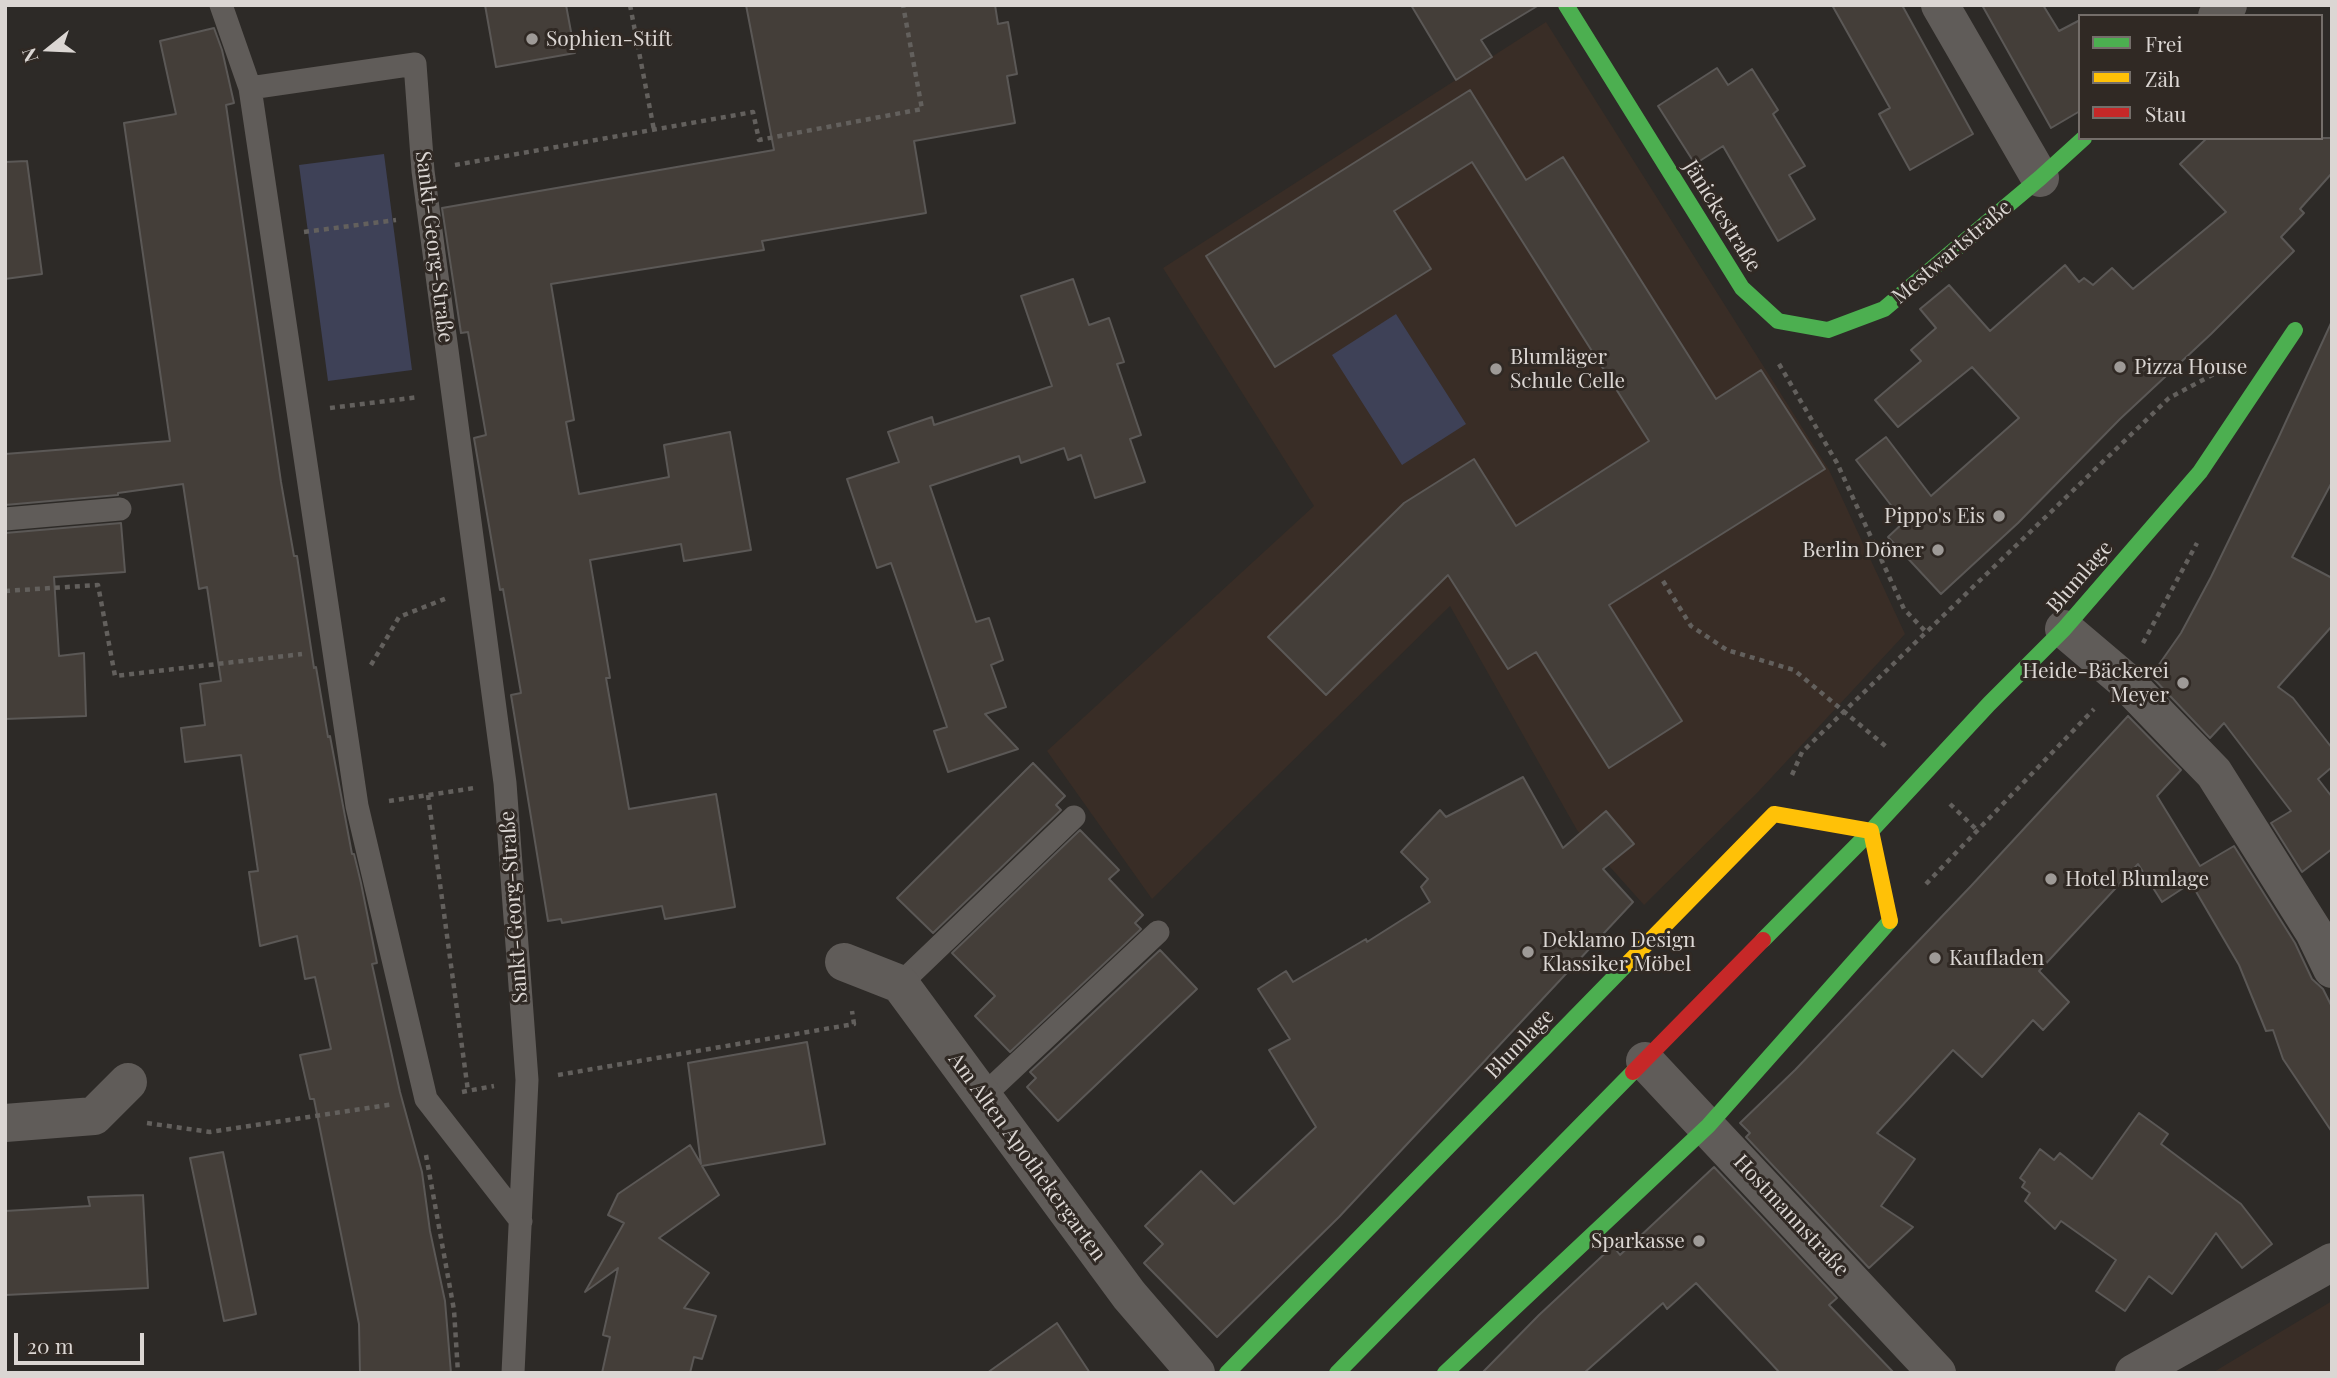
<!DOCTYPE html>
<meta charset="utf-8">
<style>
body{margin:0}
#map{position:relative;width:2337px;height:1378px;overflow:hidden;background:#2d2a27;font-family:"Playfair Display",serif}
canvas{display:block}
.frame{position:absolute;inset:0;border:7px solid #dbd6d3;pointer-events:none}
.legend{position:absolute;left:2078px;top:14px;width:245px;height:126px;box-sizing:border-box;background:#302924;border:2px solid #746e6a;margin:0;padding:9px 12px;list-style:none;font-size:21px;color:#dbd6d3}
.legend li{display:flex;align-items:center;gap:14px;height:35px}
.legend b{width:35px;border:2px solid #746e6a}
.north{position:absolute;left:14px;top:14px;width:70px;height:70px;-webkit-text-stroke:5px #302924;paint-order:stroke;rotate:252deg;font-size:19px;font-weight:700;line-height:28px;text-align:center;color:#dbd6d3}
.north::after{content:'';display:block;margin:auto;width:24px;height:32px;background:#dbd6d3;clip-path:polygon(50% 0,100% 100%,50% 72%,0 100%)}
.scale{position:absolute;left:14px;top:1333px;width:130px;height:32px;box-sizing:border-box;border:4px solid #dbd6d3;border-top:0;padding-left:9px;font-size:21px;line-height:24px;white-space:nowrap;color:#dbd6d3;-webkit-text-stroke:5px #302924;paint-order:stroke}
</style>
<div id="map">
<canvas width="2337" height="1378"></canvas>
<div class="frame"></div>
<ul class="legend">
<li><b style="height:9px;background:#4caf50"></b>Frei</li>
<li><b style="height:9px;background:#ffc107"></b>Zäh</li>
<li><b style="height:9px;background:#c62828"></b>Stau</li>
</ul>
<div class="north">N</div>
<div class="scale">20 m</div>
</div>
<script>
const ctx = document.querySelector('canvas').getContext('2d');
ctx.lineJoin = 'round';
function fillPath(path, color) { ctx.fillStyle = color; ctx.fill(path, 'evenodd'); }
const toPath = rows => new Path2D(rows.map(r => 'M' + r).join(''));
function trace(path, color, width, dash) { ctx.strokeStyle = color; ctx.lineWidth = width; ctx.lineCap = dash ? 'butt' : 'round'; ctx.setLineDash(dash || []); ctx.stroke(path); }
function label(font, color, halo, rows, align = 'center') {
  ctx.font = font + ' "Playfair Display",serif'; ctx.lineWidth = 6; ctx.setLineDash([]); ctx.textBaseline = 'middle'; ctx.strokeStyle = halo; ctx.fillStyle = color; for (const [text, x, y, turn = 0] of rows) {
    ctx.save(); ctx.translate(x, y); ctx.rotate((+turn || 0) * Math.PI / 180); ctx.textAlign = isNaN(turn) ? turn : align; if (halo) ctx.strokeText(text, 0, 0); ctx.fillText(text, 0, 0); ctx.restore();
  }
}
fillPath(toPath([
 [1546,22,1829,470,1905,634,1758,792,1644,905,1577,830,1450,606,1152,899,1047,751,1314,506,1163,268],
 [2332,1301,2332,1373,2212,1373]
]), '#392d26');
fillPath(toPath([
 [384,154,412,370,328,381,299,165],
 [1396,314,1466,424,1402,465,1332,355]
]), '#3e4157');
const building = toPath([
 [485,5,566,5,575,53,496,67,485,5],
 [746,5,995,5,998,24,1008,22,1017,74,1007,76,1015,123,914,141,926,213,762,241,764,250,551,284,574,420,566,422,579,494,669,477,664,445,730,432,751,550,684,561,681,544,590,560,610,678,606,678,629,809,716,794,735,907,665,919,662,906,562,923,561,919,548,921,511,695,521,693,503,589,500,590,474,438,486,435,468,332,461,333,442,208,774,150,746,5],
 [1411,5,1539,5,1481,40,1492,57,1456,80,1411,5],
 [1832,5,1902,5,1973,134,1910,170,1879,114,1890,108,1832,5],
 [1982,5,2043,5,2059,31,2080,20,2080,111,2051,128,1982,5],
 [214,28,222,50,234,103,226,105,281,482,294,556,297,556,314,668,316,667,328,737,330,736,352,854,354,854,361,883,377,963,372,964,400,1092,422,1172,430,1231,445,1301,451,1373,360,1373,359,1324,314,1099,310,1099,300,1055,331,1049,315,977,305,979,297,936,260,946,249,872,258,871,241,755,185,762,181,728,205,725,200,684,221,681,207,587,199,589,183,484,118,493,118,495,5,505,5,454,170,441,124,123,176,114,160,41,214,28],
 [1717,68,1728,85,1752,69,1778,110,1773,114,1805,166,1789,175,1815,219,1778,241,1723,146,1695,164,1658,106,1717,68],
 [1470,90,1526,180,1563,157,1716,399,1761,370,1825,469,1609,605,1682,721,1609,768,1536,652,1508,669,1448,575,1326,695,1268,637,1404,503,1474,459,1516,526,1649,441,1472,162,1394,211,1431,269,1275,367,1206,256,1470,90],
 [2207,138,2332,138,2332,173,2300,209,2304,213,2281,237,2294,251,2211,334,2120,419,2018,523,1941,594,1888,537,1904,522,1856,460,1886,437,1931,496,2019,418,1972,367,1898,427,1875,400,1921,361,1911,350,1936,328,1920,309,1949,285,1990,331,2065,265,2079,282,2084,278,2093,285,2112,268,2133,289,2226,212,2180,164,2207,138],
 [27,161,42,274,5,279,5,162,27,161],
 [1073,279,1089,325,1109,318,1124,362,1117,364,1141,435,1130,439,1145,482,1095,498,1081,455,1068,460,1064,448,1021,463,1019,456,930,486,976,622,989,618,1003,660,991,665,1006,707,985,714,1018,749,948,772,934,731,947,727,905,603,891,563,877,568,847,479,899,462,888,432,932,417,934,425,1052,386,1021,296,1073,279],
 [2332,321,2332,482,2292,557,2332,578,2332,626,2278,687,2293,698,2332,748,2332,767,2318,779,2332,797,2332,849,2302,872,2271,823,2291,811,2224,723,2210,738,2151,676,2181,633,2211,577,2277,441,2332,321],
 [121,523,125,572,54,577,59,656,84,653,86,716,5,719,5,533,121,523],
 [2128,716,2181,770,2157,796,2200,866,2234,846,2295,943,2312,979,2323,989,2332,1007,2332,1132,2283,1059,2273,1030,2266,1031,2239,965,2191,883,2162,902,2138,864,2039,971,2069,1002,2043,1030,2033,1020,1982,1077,1953,1050,1877,1133,1915,1159,1881,1206,1913,1227,1869,1268,1746,1137,1750,1133,1740,1123,1795,1070,1971,886,2128,716],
 [1033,763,1065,796,1056,805,1061,810,933,933,897,898,1033,763],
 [1523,777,1563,848,1606,811,1634,844,1603,869,1633,902,1339,1217,1217,1337,1144,1263,1163,1244,1145,1226,1201,1171,1234,1204,1316,1127,1269,1050,1290,1039,1258,989,1286,971,1293,982,1366,939,1367,942,1430,902,1421,887,1428,879,1401,852,1440,810,1446,817,1523,777],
 [1080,830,1119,870,1109,879,1143,915,1135,923,1141,929,1010,1052,975,1016,995,996,952,953,1080,830],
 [1160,950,1197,989,1058,1121,1027,1087,1036,1078,1030,1072,1160,950],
 [807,1042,825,1144,702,1166,719,1195,659,1238,709,1273,684,1308,716,1316,702,1359,694,1357,690,1373,602,1373,610,1337,603,1335,618,1268,585,1292,624,1223,608,1215,618,1194,690,1145,701,1164,688,1063,807,1042],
 [2139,1113,2168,1134,2161,1144,2241,1204,2272,1244,2242,1268,2216,1233,2172,1294,2149,1276,2125,1311,2096,1291,2116,1260,2061,1221,2055,1229,2025,1201,2030,1193,2022,1187,2025,1182,2020,1178,2040,1149,2054,1160,2060,1153,2092,1179,2139,1113],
 [223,1152,256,1314,224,1321,190,1158,223,1152],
 [1714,1167,1837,1298,1829,1305,1894,1373,1780,1373,1696,1283,1667,1309,1663,1303,1584,1373,1482,1373,1539,1315,1613,1246,1620,1255,1714,1167],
 [143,1195,148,1288,5,1295,5,1211,90,1206,88,1197,143,1195],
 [1057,1323,1090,1373,987,1373,1057,1323]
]);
fillPath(building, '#443e39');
trace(building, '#5b5856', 2);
trace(toPath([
 [630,5,654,130],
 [455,165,753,112,759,140,922,109,903,5],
 [304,232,396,220],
 [1779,364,1837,463,1904,609,1926,632],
 [330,408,419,397],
 [1663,581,1691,626,1727,650,1794,670,1889,749],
 [5,591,98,585,115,676,302,654],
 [2143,643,2197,543],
 [371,665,399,617,447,598],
 [1792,775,1802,752,2169,398,2214,374],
 [428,795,468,1091],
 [389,801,474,788],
 [1950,804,1978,831],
 [1926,884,2094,709],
 [558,1075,854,1024,852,1011],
 [462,1092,494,1086],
 [147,1123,210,1132,394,1104],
 [426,1155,454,1310,458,1373]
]), '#63605d', 4.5, [5, 5]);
trace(toPath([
 [221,5,250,88,357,806,426,1099,521,1221],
 [250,88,415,64,423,171,505,783,527,1080,513,1373],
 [5,519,120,509],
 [900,984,1074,817],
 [982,1097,1158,932]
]), '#605c59', 23);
trace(toPath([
 [1940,5,2040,178],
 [2217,16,2228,5],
 [2064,629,2123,679,2214,773,2314,932,2332,969],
 [844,962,900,984,1129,1295,1196,1373],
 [1645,1061,1937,1373],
 [5,1123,94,1116,128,1082],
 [2134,1373,2332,1262]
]), '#605c59', 38);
trace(toPath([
 [1566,5,1742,288,1778,321,1828,330,1884,309,2040,178,2084,138],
 [1763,940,1871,831,1989,704,2064,629,2200,472,2295,330],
 [1227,1373,1627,964],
 [1337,1373,1633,1072],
 [1445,1373,1708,1126,1890,921]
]), '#4caf50', 16);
trace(toPath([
 [1627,964,1774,814,1871,831,1890,921]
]), '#ffc107', 16);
trace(toPath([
 [1633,1072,1763,940]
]), '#c62828', 16);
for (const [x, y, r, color] of [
 [532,39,7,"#9e9a97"],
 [2120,367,7,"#9e9a97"],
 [1496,369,7,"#9e9a97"],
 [1999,516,7,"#9e9a97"],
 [1938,550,7,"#9e9a97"],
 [2183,683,7,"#9e9a97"],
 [2051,879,7,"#9e9a97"],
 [1528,952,7,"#9e9a97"],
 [1935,958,7,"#9e9a97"],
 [1699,1241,7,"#9e9a97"]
]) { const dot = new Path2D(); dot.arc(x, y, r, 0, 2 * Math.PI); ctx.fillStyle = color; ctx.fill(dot); trace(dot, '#302924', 2.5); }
label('21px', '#dbd6d3', '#302924', [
 ["Sophien-Stift",546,39],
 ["Blumläger",1510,357],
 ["Schule Celle",1510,381],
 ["Pizza House",2134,367],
 ["Pippo's Eis",1985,516,"right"],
 ["Berlin Döner",1924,550,"right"],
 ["Heide-Bäckerei",2169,671,"right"],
 ["Meyer",2169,695,"right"],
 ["Hotel Blumlage",2065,879],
 ["Deklamo Design",1542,940],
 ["Klassiker Möbel",1542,964],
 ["Kaufladen",1949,958],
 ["Sparkasse",1685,1241,"right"]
], 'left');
label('21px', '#dbd6d3', '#302924', [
 ["Jänickestraße",1722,216,58],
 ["Sankt-Georg-Straße",434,247,83],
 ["Mestwartstraße",1952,252,-40],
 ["Blumlage",2080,577,-49],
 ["Sankt-Georg-Straße",514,907,-94],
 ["Blumlage",1520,1044,-46],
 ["Am Alten Apothekergarten",1027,1157,54],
 ["Hostmannstraße",1791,1216,47]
]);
</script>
